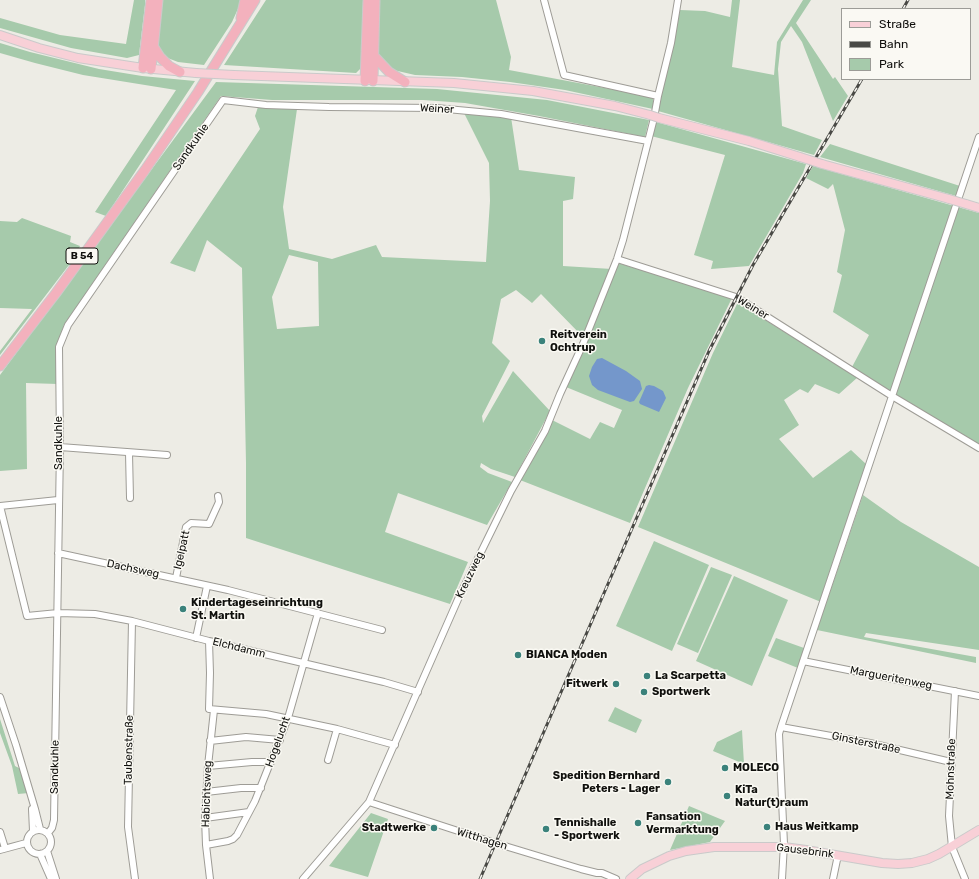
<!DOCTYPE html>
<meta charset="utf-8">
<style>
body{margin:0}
#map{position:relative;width:979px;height:879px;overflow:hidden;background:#edece5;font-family:Rubik,sans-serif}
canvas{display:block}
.legend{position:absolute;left:841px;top:8px;width:130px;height:72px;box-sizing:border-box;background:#faf9f3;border:1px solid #9c9c97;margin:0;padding:5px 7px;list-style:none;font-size:12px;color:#10100d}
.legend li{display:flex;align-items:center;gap:8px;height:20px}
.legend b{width:20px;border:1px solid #9c9c97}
</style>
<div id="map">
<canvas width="979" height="879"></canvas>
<ul class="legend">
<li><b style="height:5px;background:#f8d0d7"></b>Straße</li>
<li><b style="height:5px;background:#494945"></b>Bahn</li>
<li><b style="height:11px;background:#a6caab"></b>Park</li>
</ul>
</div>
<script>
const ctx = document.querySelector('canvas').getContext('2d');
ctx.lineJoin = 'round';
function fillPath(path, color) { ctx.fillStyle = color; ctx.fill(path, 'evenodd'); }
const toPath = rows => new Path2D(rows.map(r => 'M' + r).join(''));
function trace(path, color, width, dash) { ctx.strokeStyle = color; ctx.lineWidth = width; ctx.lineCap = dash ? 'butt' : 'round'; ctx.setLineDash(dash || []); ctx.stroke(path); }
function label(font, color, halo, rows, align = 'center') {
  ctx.font = font + ' Rubik,sans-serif'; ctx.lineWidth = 3; ctx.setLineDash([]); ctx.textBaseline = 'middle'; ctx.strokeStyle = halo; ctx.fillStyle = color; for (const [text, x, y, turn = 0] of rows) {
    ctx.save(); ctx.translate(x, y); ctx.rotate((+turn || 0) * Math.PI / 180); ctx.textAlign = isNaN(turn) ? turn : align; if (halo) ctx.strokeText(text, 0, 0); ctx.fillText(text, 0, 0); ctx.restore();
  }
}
fillPath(toPath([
 [134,0,145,0,145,5,139,55,127,58,71,48,0,28,0,18,60,35,126,44],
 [162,0,242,0,232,22,204,65,178,62,165,57,158,47],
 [266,0,363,0,362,67,356,73,224,65],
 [379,0,496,0,511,57,509,70,653,97,653,109,565,90,510,82,462,77,415,75,389,69,381,62,377,52],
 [732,0,740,0,732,67,774,75,777,42,803,0,811,0,796,23,833,79,835,77,848,96,833,121,802,42,791,26,781,42,778,69,782,126,822,140,814,155,658,111,680,10,705,11,730,17],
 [0,43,30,52,99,69,142,76,195,81,106,216,95,212,176,90,83,75,35,63,0,53],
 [216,82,437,89,547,100,649,120,645,137,539,116,465,103,423,100,272,100,221,96,64,325,57,346,58,384,26,383,27,469,0,471,0,375],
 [258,107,297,109,283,207,289,249,332,259,376,245,382,257,486,262,490,201,489,163,464,113,511,117,519,170,575,177,573,199,563,201,563,266,612,269,584,334,582,336,541,294,532,303,516,290,501,299,492,343,510,361,482,416,483,423,513,371,550,411,515,477,491,469,481,463,480,467,488,473,512,482,487,525,398,493,385,532,468,562,450,604,246,538,246,463,242,268,207,240,195,272,170,263,260,129,255,116],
 [289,255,318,262,319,326,277,329,272,297],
 [656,122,806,164,803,173,749,266,711,269,713,261,694,255,725,155,651,136],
 [830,144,960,186,956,196,820,157],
 [813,166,979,213,979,445,895,396,891,392,852,367,869,335,833,312,842,275,837,272,845,230,833,184,828,189,806,178],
 [22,218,71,236,70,242,80,246,72,261,0,355,0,351,32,309,0,308,0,221,17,222],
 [618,263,732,298,688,388,630,523,520,480,547,434,552,420,590,439,600,422,614,428,622,410,566,387],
 [738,302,773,325,858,377,839,394,815,384,808,393,800,389,784,400,799,425,779,439,813,478,851,450,866,464,821,602,638,527,713,353],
 [863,495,901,522,979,567,979,650,866,633,864,637,976,657,976,663,817,630],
 [654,541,709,565,672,651,616,626],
 [711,567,732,575,698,653,677,644],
 [734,576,788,600,752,686,696,661],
 [776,638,804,648,798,668,768,656],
 [615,707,642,720,636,733,608,721],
 [0,719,15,766,21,769,29,793,18,794,12,766,0,733],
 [742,730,744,764,713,751,717,742],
 [689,806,725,821,710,842,670,850],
 [371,813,388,819,368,877,329,866]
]), '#a6caab');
fillPath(toPath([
 [602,358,626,371,640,381,642,389,634,401,630,402,598,390,592,385,589,376,592,367,597,359],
 [649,385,654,386,663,391,666,398,659,412,640,404,639,402,646,386]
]), '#7497cb');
const minor = toPath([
 [544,0,564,75,658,96],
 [617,259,736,297,892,396,979,448],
 [60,447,167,455],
 [129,453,130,498],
 [0,506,27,616,58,613,95,614,132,621,209,641,384,682,418,692],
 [0,506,58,500],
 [58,553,228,590,382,630],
 [176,578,186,527,191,523,209,524,219,502,218,496],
 [132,621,128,827,135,879],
 [196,638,207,586],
 [209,641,210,673,209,709,266,714,337,729,395,745],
 [803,661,979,696],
 [955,691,949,816,952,847,965,879],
 [0,697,16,745,35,809,40,829],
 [781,727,870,743,951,762],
 [210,741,246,737,280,740],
 [328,760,337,729],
 [208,766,252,762,271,762],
 [206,792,241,788,261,788],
 [369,802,495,843,581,869,597,873,602,873,616,879],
 [32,809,33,831],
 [205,818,249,812],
 '27 842a12 12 0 1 1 24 0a12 12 0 1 1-24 0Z',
 [0,832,5,848],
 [48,833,52,828,54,820,60,447,59,347,68,325,223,100,266,105,329,107,436,108,501,114,648,141],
 [206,845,228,841,233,839,237,835,255,801,288,718,318,613],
 [0,850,26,843],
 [47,851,56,879],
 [40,854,51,879],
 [210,879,206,845,205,818,208,766,214,710],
 [303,879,369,802,459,597,511,491,545,431,560,394,583,344,617,259,623,240,654,118,658,96,671,43,678,0],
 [782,879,784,844,779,734,781,727,979,137],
 [833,879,838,855]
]);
const major = toPath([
 [0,35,39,48,78,58,143,68,196,73],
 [234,75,454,83,533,91,615,106,650,115],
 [659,118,749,141,800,157],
 [822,164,949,199],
 [966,204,979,208],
 [630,879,642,869,669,856,686,851,714,847,784,847,806,850,882,863,898,864,912,863,928,859,939,854,979,830]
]);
const highway = toPath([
 [241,18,245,0],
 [153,46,160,57,169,66,180,72],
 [373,55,389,72,405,82],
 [143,68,151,0],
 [151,69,158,0],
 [365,81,368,0],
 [373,81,375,0],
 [0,366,56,293,145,170,198,92,255,0]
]);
trace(minor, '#9e9c96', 8);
trace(major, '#cacaca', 10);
trace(highway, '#cacaca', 11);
trace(minor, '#fff', 6);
trace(major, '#f8d0d7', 8);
trace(highway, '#f3b1bd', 9);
const rail = toPath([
 [903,9,908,0],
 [480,879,709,351,753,265,862,79]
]);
trace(rail, '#494945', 3);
trace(rail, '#faf9f3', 1.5, [4.5]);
const majorBridge = toPath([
 [196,73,234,75],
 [650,115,659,118],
 [800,157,822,164],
 [949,199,966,204]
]);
trace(majorBridge, '#cacaca', 10, []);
trace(majorBridge, '#f8d0d7', 8);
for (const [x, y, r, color] of [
 [542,341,4,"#3b827b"],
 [183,609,4,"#3b827b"],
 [518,655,4,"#3b827b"],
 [647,676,4,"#3b827b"],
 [616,684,4,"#3b827b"],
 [644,692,4,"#3b827b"],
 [725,768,4,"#3b827b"],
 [668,782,4,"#3b827b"],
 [727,796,4,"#3b827b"],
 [638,823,4,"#3b827b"],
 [767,827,4,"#3b827b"],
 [434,828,4,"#3b827b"],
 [546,829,4,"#3b827b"]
]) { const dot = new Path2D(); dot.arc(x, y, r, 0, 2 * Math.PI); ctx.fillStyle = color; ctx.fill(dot); trace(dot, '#faf9f3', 1.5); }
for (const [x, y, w] of [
 [82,256,32]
]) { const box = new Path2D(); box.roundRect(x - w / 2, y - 8, w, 16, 3); ctx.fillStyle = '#faf9f3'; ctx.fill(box); trace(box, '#10100d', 1); }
label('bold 10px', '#10100d', null, [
 ["B 54",82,256]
]);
label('11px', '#10100d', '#faf9f3', [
 ["Weiner",437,109,3],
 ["Sandkuhle",191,147,-55],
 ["Weiner",753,308,31],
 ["Sandkuhle",59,443,-90],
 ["Igelpatt",182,550,-77],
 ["Dachsweg",133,569,12],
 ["Kreuzweg",470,575,-64],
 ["Elchdamm",239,648,14],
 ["Margueritenweg",891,678,11],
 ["Hogelucht",278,742,-70],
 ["Ginsterstraße",866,743,12],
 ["Taubenstraße",129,750,-89],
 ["Sandkuhle",55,767,-89],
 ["Mohnstraße",951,769,-88],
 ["Habichtsweg",207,794,-88],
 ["Witthagen",482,839,17],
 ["Gausebrink",805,851,7]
]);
label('bold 11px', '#10100d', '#faf9f3', [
 ["Reitverein",550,335],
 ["Ochtrup",550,348],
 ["Kindertageseinrichtung",191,603],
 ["St. Martin",191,616],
 ["BIANCA Moden",526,655],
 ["La Scarpetta",655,676],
 ["Fitwerk",608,684,"right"],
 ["Sportwerk",652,692],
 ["MOLECO",733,768],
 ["Spedition Bernhard",660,776,"right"],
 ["Peters - Lager",660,789,"right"],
 ["KiTa",735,790],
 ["Natur(t)raum",735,803],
 ["Fansation",646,817],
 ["Vermarktung",646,830],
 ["Tennishalle",554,823],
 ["- Sportwerk",554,836],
 ["Haus Weitkamp",775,827],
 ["Stadtwerke",426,828,"right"]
], 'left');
</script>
